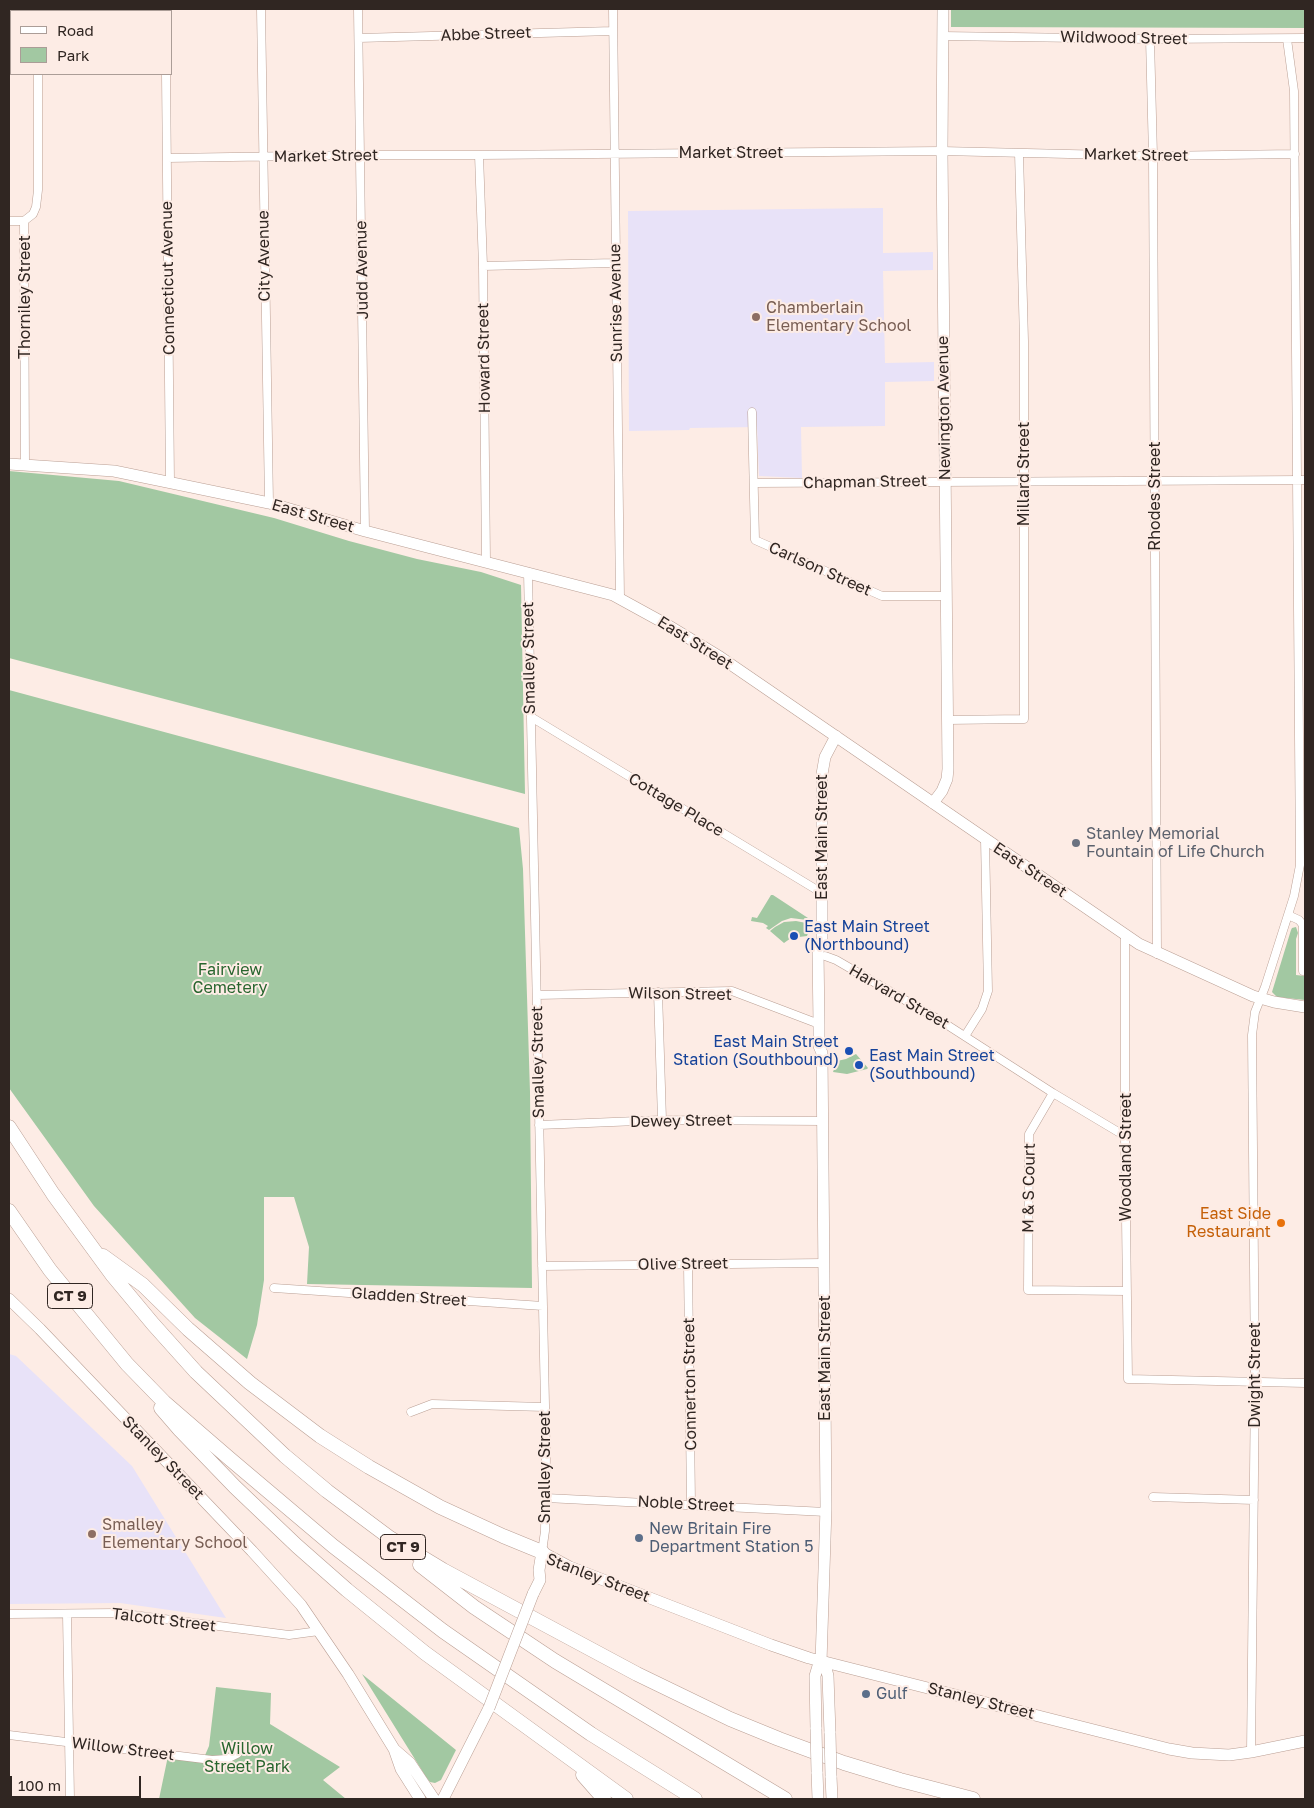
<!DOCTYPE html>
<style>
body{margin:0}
#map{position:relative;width:1314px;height:1808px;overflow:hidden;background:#fdece5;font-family:"Golos Text",sans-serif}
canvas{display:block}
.frame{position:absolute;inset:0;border:10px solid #302622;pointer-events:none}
.legend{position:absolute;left:10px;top:10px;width:162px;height:65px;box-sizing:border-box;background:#fdece5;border:1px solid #ab9d97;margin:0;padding:6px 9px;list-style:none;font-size:15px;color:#302622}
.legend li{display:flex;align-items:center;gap:10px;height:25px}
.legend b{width:25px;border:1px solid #ab9d97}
.scale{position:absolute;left:10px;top:1776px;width:131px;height:22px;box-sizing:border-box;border:2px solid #302622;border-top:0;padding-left:6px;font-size:15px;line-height:18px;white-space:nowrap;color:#302622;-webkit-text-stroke:4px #fdece5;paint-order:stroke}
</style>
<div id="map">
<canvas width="1314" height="1808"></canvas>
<div class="frame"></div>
<ul class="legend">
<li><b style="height:6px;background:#fff"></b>Road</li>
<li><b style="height:14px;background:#a2c8a2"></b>Park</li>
</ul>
<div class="scale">100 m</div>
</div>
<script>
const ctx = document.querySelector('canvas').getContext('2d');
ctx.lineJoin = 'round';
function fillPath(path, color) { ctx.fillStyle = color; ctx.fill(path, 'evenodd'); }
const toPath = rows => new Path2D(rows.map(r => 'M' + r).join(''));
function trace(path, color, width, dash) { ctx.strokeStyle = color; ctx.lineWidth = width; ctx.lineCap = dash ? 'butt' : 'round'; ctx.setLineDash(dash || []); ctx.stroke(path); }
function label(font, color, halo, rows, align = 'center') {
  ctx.font = font + ' "Golos Text",sans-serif'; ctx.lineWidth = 4; ctx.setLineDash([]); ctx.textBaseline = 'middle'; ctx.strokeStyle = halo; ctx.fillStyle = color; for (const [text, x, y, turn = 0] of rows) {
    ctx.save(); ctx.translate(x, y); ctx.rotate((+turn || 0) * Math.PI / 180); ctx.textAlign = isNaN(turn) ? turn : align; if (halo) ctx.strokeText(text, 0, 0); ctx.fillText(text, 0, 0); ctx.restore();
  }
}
fillPath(toPath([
 [883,208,883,253,933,252,933,270,883,271,885,363,934,362,934,381,885,382,885,426,801,427,802,478,759,476,757,427,690,428,689,430,629,431,628,211],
 [9,1354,16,1356,132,1466,226,1618,120,1603,9,1604]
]), '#e8e2f8');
fillPath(toPath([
 [951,9,1305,9,1305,28,951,27],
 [9,471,119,481,274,518,349,541,417,559,481,572,521,585,525,794,9,658],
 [9,690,519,828,523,869,530,1092,532,1288,307,1284,309,1247,294,1197,264,1197,264,1280,257,1325,247,1359,195,1318,94,1206,9,1088],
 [771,895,773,895,808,918,807,920,791,918,782,921,769,930,766,928,768,926,763,923,751,921,752,917,757,918],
 [796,921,811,924,807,936,791,938,784,943,770,931,775,927,784,922],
 [1296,927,1298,933,1296,939,1296,975,1305,976,1305,1000,1277,997,1272,992,1291,930,1292,928],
 [856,1054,868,1068,867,1069,847,1074,833,1072,837,1061,846,1059],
 [362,1674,456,1750,441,1780,435,1783,430,1782,426,1777],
 [216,1687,271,1693,270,1724,340,1767,323,1780,346,1799,159,1799,168,1756,203,1760,209,1746]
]), '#a2c8a2');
const street = toPath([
 [165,9,165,11],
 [261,9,269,503],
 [358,9,365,531],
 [613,9,620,598],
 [38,11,38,9],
 [942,36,1150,39,1305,38],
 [359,38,613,31],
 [1150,39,1153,156,1157,954],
 [166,74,170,482],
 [479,155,483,266,486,562],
 [167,158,360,155,479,155,942,151,1153,156,1295,154],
 [9,221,24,221],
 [24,221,25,465],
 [24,221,33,214,36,207,38,190,38,74],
 [483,266,615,263],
 [752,412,755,540,882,596,945,596],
 [754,483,1305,480],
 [528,572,546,1454,545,1531,542,1552],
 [531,717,822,893],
 [947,720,1024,719,1024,341,1019,153],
 [1288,915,1299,920,1303,925,1303,971],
 [1125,935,1125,1136,1128,1379,1305,1383],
 [825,956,836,960,941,1021,1053,1093,1125,1136],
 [658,992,662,1120],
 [537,995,732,991,819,1024],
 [965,1036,982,1009,988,991,985,839],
 [1053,1093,1029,1134,1028,1290,1127,1291],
 [539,1125,662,1120,823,1121],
 [688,1264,691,1504],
 [542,1266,824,1263],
 [274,1288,543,1306],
 [411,1412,432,1404,545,1407],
 [1153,1497,1254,1500],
 [546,1498,826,1512],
 [9,1614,117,1613,289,1635,319,1631],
 [67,1614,70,1799],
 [9,1735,212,1760,227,1759,237,1754],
 [1251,1752,1255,1381,1252,1035,1255,1012,1265,987,1294,896,1300,865,1294,91,1287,39]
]);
const secondary = toPath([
 [9,464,114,471,269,503,365,531,613,595,664,623,720,657,1139,944,1253,996,1274,1002,1305,1007],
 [933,803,942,791,947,779,948,769,942,151,943,9],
 [9,1299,40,1329,252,1551,301,1605,348,1674,394,1749,401,1769,420,1799],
 [533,1594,540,1580,539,1570,542,1552,570,1567,771,1645,809,1658,1169,1749,1192,1753,1229,1755,1251,1752,1305,1741],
 [821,1662,826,1668,828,1676,830,1733],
 [816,1729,815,1676,818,1666,821,1662,826,1508,822,1053,819,1046,819,1024,818,951,822,940,822,774,825,757,836,736],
 [395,1750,410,1763,434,1799],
 [817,1772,818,1799],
 [831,1776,832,1799],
 [443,1799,489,1708]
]);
const highway = toPath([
 [9,1127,53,1194,113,1276,153,1324,196,1372,285,1456,327,1491,390,1538,443,1570,637,1674,730,1719,779,1739,844,1763,900,1780,973,1799],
 [9,1211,50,1270,127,1364,164,1402,230,1459,333,1546,443,1631,591,1734,695,1799],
 [103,1256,143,1285,188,1329,250,1383,320,1436,369,1467,440,1507,503,1536,542,1552],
 [161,1408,180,1430,235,1487,297,1546,347,1590,425,1653,626,1799],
 [420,1565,474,1607,555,1661,785,1799],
 [583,1775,604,1799]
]);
trace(street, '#ba9f94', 9);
trace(secondary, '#ba9f94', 12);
trace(highway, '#ba9f94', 15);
trace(street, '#fff', 8);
trace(secondary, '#fff', 11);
trace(highway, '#fff', 14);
const secondaryBridge = toPath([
 [489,1708,533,1594],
 [816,1729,817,1772],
 [830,1733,831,1776]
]);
trace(secondaryBridge, '#ba9f94', 12, []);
trace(secondaryBridge, '#fff', 11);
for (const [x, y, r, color] of [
 [756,317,5,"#8d6e63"],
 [1076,843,5,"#6b7280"],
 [794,936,5,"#1a4fb4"],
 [849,1051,5,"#1a4fb4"],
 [859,1065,5,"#1a4fb4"],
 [1281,1223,5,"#e8710a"],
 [92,1534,5,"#8d6e63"],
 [639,1538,5,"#5c6f8a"],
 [866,1694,5,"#5c6f8a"]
]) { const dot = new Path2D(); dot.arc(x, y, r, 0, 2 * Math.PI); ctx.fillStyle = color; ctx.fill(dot); trace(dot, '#fdece5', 2); }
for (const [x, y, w] of [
 [70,1296,45],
 [403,1547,45]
]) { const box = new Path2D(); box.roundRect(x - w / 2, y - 12.5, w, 25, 4); ctx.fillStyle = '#fdece5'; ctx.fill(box); trace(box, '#302622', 1); }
label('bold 15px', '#302622', null, [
 ["CT 9",70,1296],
 ["CT 9",403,1547]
]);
label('16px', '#302622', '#fdece5', [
 ["Abbe Street",486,34,-2],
 ["Wildwood Street",1124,38,1],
 ["Market Street",731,153],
 ["Market Street",1136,155,1],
 ["Market Street",326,156,-1],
 ["City Avenue",264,256,-91],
 ["Judd Avenue",362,270,-91],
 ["Connecticut Avenue",168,278,-91],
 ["Thorniley Street",25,297,-90],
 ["Sunrise Avenue",616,303,-91],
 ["Howard Street",484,358,-91],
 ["Newington Avenue",944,408,-91],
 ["Millard Street",1024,474,-90],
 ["Chapman Street",865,482,-1],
 ["Rhodes Street",1155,496,-90],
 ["East Street",313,516,16],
 ["Carlson Street",820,569,24],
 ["East Street",695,643,32],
 ["Smalley Street",529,658,-91],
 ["Cottage Place",676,805,31],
 ["East Main Street",822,837,-90],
 ["East Street",1030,870,34],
 ["Wilson Street",680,994,1],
 ["Harvard Street",899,997,30],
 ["Smalley Street",538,1062,-91],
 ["Dewey Street",681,1121,-1],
 ["Woodland Street",1126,1157,-90],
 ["M & S Court",1029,1188,-89],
 ["Olive Street",683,1264,-1],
 ["Gladden Street",409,1297,4],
 ["East Main Street",825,1358,-90],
 ["Dwight Street",1255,1375,-90],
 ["Connerton Street",690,1384,-91],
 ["Stanley Street",163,1458,46],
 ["Smalley Street",545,1467,-90],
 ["Noble Street",686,1504,3],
 ["Stanley Street",598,1578,21],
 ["Talcott Street",164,1620,7],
 ["Stanley Street",981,1701,14],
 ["Willow Street",123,1749,7]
]);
label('16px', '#785e54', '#fdece5', [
 ["Chamberlain",766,308],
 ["Elementary School",766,326],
 ["Smalley",102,1525],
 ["Elementary School",102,1543]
], 'left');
label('16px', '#5b616d', '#fdece5', [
 ["Stanley Memorial",1086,834],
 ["Fountain of Life Church",1086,852]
], 'left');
label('16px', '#164399', '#fdece5', [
 ["East Main Street",804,927],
 ["(Northbound)",804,945],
 ["East Main Street",839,1042,"right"],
 ["Station (Southbound)",839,1060,"right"],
 ["East Main Street",869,1056],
 ["(Southbound)",869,1074]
], 'left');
label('16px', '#28652e', '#fdece5', [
 ["Fairview",230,970],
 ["Cemetery",230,988],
 ["Willow",247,1749],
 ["Street Park",247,1767]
]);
label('16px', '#c56008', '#fdece5', [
 ["East Side",1271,1214],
 ["Restaurant",1271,1232]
], 'right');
label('16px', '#4e5e75', '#fdece5', [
 ["New Britain Fire",649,1529],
 ["Department Station 5",649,1547],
 ["Gulf",876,1694]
], 'left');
</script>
